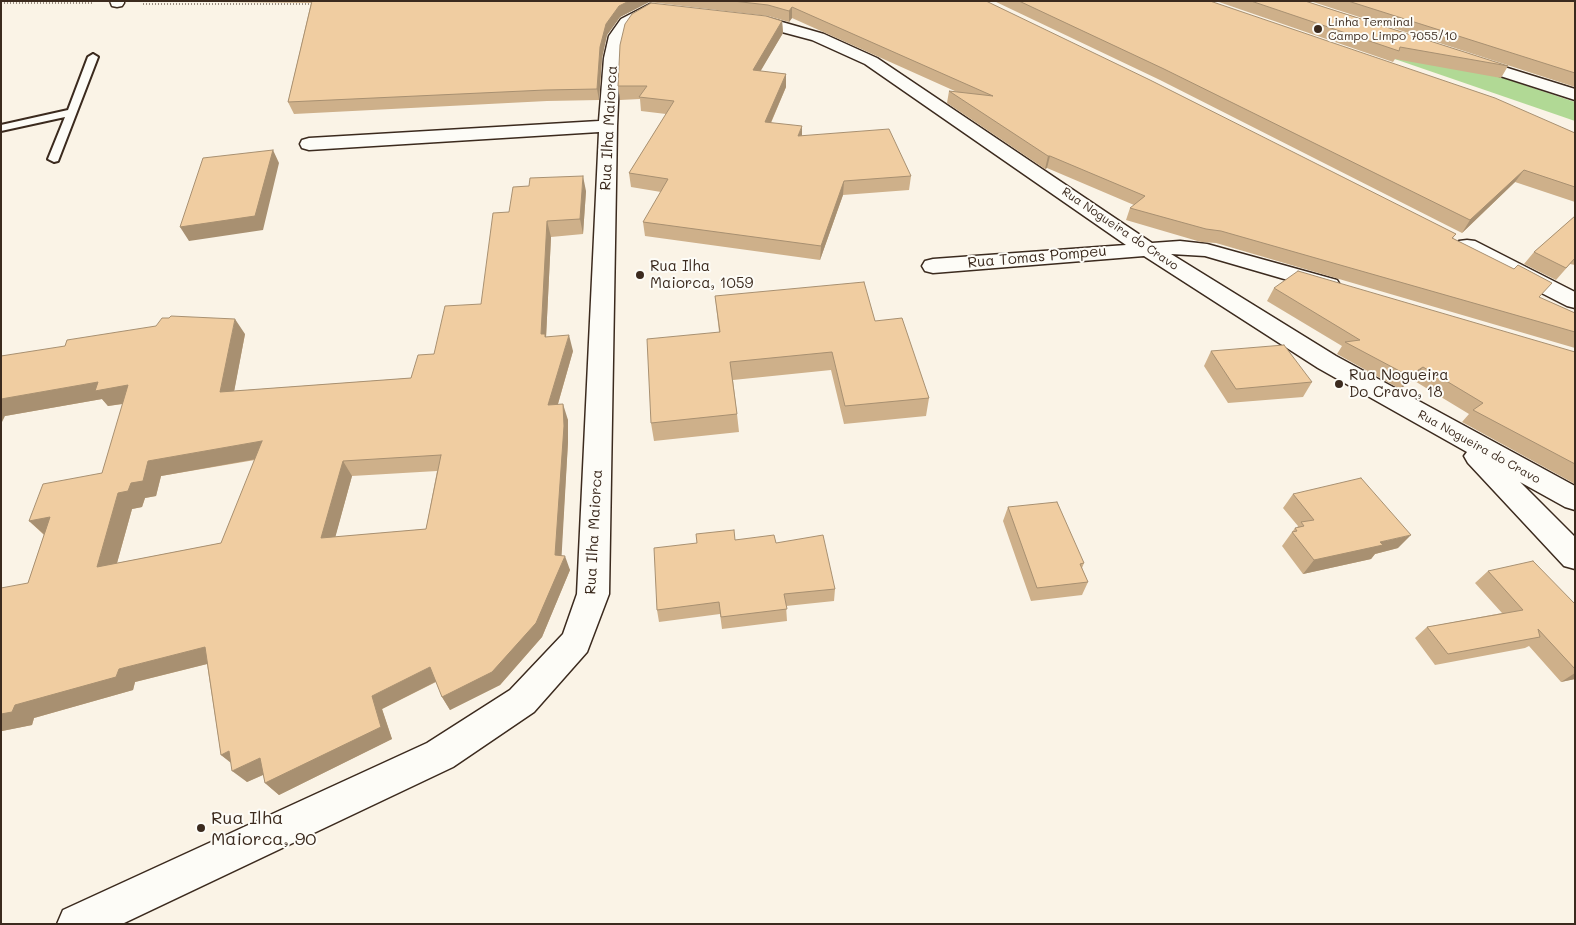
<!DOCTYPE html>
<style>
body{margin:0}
#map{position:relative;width:1576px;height:925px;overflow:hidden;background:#faf3e6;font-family:Mali,sans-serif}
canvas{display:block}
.frame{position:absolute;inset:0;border:2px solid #3b2a1e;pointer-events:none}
</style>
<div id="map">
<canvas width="1576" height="925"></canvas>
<div class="frame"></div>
</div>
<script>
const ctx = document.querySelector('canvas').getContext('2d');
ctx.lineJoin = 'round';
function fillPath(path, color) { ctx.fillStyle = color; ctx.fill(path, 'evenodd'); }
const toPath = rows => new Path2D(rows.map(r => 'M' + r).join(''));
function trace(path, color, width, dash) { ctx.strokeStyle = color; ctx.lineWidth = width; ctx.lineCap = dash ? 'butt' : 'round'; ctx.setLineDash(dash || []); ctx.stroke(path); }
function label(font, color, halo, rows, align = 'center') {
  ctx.font = font + ' Mali,sans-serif'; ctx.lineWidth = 4; ctx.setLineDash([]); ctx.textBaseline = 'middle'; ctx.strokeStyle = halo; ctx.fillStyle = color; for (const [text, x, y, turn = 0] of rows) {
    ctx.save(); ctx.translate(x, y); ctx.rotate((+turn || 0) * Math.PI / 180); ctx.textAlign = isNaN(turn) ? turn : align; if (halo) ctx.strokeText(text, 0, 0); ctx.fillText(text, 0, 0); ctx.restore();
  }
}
fillPath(toPath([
 [1226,1,1272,1,1575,102,1575,121]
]), '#b1d995');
const lane = toPath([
 [93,54,98,57,58,161,54,162,48,159,65,117,1,131,1,125,68,110,88,57,93,54]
]);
const street = toPath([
 [110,1,124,1,124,3,122,6,117,7,112,6,110,1],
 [650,4,655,6,658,9,655,12,632,25,625,36,620,58,617,126,609,594,587,652,534,712,453,767,122,924,57,924,63,910,427,743,510,690,563,634,577,594,599,132,309,150,302,148,300,144,302,140,309,138,599,121,604,58,609,36,621,19,650,4],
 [746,16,768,18,824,34,877,58,1152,243,1180,241,1207,244,1337,280,1340,285,1337,290,1329,292,1205,256,1171,254,1336,356,1575,486,1575,510,1565,507,1520,482,1575,537,1575,569,1564,566,1468,463,1464,456,1467,452,1318,368,1144,256,933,273,925,271,922,266,925,261,933,259,1126,245,865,64,812,40,767,28,741,24,738,21,741,18,746,16],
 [1467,240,1475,241,1575,292,1575,308,1567,306,1459,251,1456,246,1459,241,1467,240]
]);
const secondary = toPath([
 [1469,56,1575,89,1575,100,1463,64,1461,61,1463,58,1469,56]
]);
trace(lane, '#3b2a1e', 4);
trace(street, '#3b2a1e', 3);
trace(secondary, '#3b2a1e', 3);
trace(toPath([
 [1,3,92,3],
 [143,4,315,4]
]), '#3b2a1e', 2, [0.5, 2.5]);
fillPath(lane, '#fdfcf7');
fillPath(street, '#fdfcf7');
fillPath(secondary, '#fdfcf7');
fillPath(toPath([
 [126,1,986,1,1456,234,1453,238,1540,298,1575,313,1575,348,1216,243,1201,242,1126,220,1130,208,1134,205,1047,168,1045,169,947,103,949,91,957,92,792,18,789,22,768,16,649,2,620,17,607,35,602,58,599,100,547,101,294,114,288,102,311,3],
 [994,1,1210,1,1575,133,1575,202,1515,182,1462,233,1160,80],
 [1216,1,1305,1,1508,66,1501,78,1395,59,1393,62],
 [1310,1,1575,1,1575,87],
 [782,21,783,33,760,71,786,74,786,87,771,123,802,136,911,176,909,190,843,195,820,260,645,236,643,222,661,192,631,187,629,173,666,114,641,111,640,99,620,100,618,86],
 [586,191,583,234,551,237,546,337,573,351,558,404,568,420,568,442,561,555,570,570,542,637,500,685,450,710,442,697,436,682,382,709,392,739,279,795,265,783,263,775,247,782,231,762,221,755,207,664,135,682,133,690,34,718,32,725,2,731,28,583,44,535,29,521,102,473,123,404,108,406,102,399,5,416,1,356,245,334,234,391,411,378,481,304,509,212],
 [255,460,221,543,117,563,132,509,142,507,145,498,156,496,161,476],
 [437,471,426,529,335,537,352,476],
 [1575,216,1575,265,1570,264,1556,280,1524,264,1534,252],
 [1274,288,1575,352,1575,484,1462,422,1469,414,1413,380,1400,389,1337,354,1342,346,1267,301],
 [715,296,875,321,929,398,926,416,844,424,831,370,733,380,737,414,739,432,654,441,651,423,719,332],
 [1211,351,1312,382,1303,397,1228,403,1204,366],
 [1293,494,1398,548,1375,554,1371,559,1303,574,1282,546,1295,528,1297,528,1298,526,1283,508],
 [1008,507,1084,563,1082,568,1088,582,1082,595,1031,601,1003,521],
 [735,540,776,543,835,589,834,601,786,606,787,621,722,629,720,614,659,622,657,610],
 [1488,571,1575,604,1575,679,1561,682,1529,646,1525,648,1435,665,1415,638,1427,627,1502,613,1475,583]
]), '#ceb08a');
fillPath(toPath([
 [629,1,649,1,649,2,620,17,607,35,602,58,599,100,597,89,600,47,606,24,619,6],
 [792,7,792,18,789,22,789,11],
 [782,21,783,33,753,84,753,70],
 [786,74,786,87,765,136,765,122],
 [802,126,802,140,798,136],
 [273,150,279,163,263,230,189,241,180,227],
 [1048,156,1050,156,1047,168,1045,169],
 [1524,170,1515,182,1462,233,1470,220],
 [583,176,586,191,583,234,580,219],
 [844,181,843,195,820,260,821,246],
 [547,221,551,237,546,338,541,334],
 [235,319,245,334,231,408,220,392],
 [569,335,573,351,553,421,548,405],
 [1423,367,1413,380,1400,389,1409,376],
 [98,382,128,385,141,401,108,406,102,399,5,416,1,424,1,399],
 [563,404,568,420,568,442,561,566,565,556,570,570,542,637,500,685,450,710,442,697,555,555],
 [262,441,273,456,161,476,156,496,145,498,142,507,132,509,112,581,97,567,118,493,131,483,148,461],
 [343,461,352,476,331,553,321,538],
 [50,517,46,536,29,521],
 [1411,535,1398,548,1375,554,1371,559,1303,574,1314,560,1380,542],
 [205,647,219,661,135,682,133,690,34,718,32,725,2,731,1,734,1,714,15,705,119,669],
 [430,667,439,680,382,709,392,739,279,795,265,783,372,696],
 [1575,673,1575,679,1561,682],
 [229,751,236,767,221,755],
 [260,758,274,770,247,782,232,771]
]), '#a89071');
const building = toPath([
 [312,1,629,1,619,6,606,24,600,47,597,89,545,90,288,102,312,1],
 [733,1,986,1,1150,80,1456,234,1452,238,1514,269,1518,265,1552,283,1539,297,1575,313,1575,332,1221,231,1206,229,1130,208,1145,196,1050,156,1048,156,949,91,993,96,792,7,789,11,768,5,733,1],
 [1019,1,1210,1,1495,98,1575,133,1575,187,1524,170,1470,220,1164,69,1019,1],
 [1251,1,1305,1,1508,66,1400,47,1399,51,1251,1],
 [1348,1,1575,1,1575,73,1348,1],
 [651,3,766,16,782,21,753,70,786,74,765,122,802,126,798,136,889,129,911,176,844,181,821,246,643,222,668,179,629,173,674,101,639,97,647,86,618,86,620,45,625,24,632,14,651,3],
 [273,150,255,216,180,227,203,158,273,150],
 [583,176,580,219,547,221,541,334,545,334,545,337,569,335,548,405,563,404,564,426,555,555,565,556,536,623,492,672,442,697,430,667,372,696,381,727,265,783,260,758,232,771,229,751,221,755,205,647,119,669,116,677,15,705,12,712,1,714,1,588,28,583,50,517,29,521,43,484,102,473,128,385,95,391,98,382,1,399,1,356,65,346,67,340,156,326,162,318,169,318,171,316,235,319,220,392,411,378,418,355,434,354,445,306,481,304,493,213,509,212,513,187,529,186,530,178,583,176],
 [262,441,221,543,97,567,118,493,128,491,131,483,143,481,148,461,262,441],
 [441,455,426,529,321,538,343,461,441,455],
 [1575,216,1575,258,1566,268,1534,252,1575,216],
 [1298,271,1575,352,1575,464,1473,410,1483,403,1423,367,1409,376,1345,342,1360,340,1274,288,1298,271],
 [864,282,875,321,902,318,929,398,845,406,832,352,730,362,737,414,651,423,647,339,720,332,715,296,864,282],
 [1284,345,1312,382,1236,389,1211,351,1284,345],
 [1361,478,1411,535,1380,542,1383,545,1314,560,1292,532,1297,531,1295,528,1304,526,1301,522,1314,520,1293,494,1361,478],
 [1057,502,1084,563,1080,564,1088,582,1037,588,1008,507,1057,502],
 [734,530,735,540,774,535,776,543,823,535,835,589,784,594,787,609,721,617,719,602,657,610,654,548,697,543,696,534,734,530],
 [1533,561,1575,604,1575,669,1538,629,1540,637,1448,654,1427,627,1523,610,1488,571,1533,561]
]);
fillPath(building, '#f0cda1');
trace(building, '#a89071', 1);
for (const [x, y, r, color] of [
 [1318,29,5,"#3b2a1e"],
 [640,275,5,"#3b2a1e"],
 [1339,384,5,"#3b2a1e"],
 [201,828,5,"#3b2a1e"]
]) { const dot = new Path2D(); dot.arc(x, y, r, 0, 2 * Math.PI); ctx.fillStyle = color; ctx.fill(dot); trace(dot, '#fdfcf7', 2); }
label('12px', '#3b2a1e', '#fdfcf7', [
 ["Linha Terminal",1328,22],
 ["Campo Limpo 7055/10",1328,36]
], 'left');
label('12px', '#3b2a1e', '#fdfcf7', [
 ["Rua Nogueira do Cravo",1120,229,34],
 ["Rua Nogueira do Cravo",1479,447,29]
]);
label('15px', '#3b2a1e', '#fdfcf7', [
 ["Rua Ilha Maiorca",609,128,-87],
 ["Rua Tomas Pompeu",1037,257,-5],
 ["Rua Ilha Maiorca",594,532,-87]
]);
label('15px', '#3b2a1e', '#fdfcf7', [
 ["Rua Ilha",650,266],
 ["Maiorca, 1059",650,283],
 ["Rua Nogueira",1349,375],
 ["Do Cravo, 18",1349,392]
], 'left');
label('18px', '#3b2a1e', '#fdfcf7', [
 ["Rua Ilha",211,818],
 ["Maiorca, 90",211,839]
], 'left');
</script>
